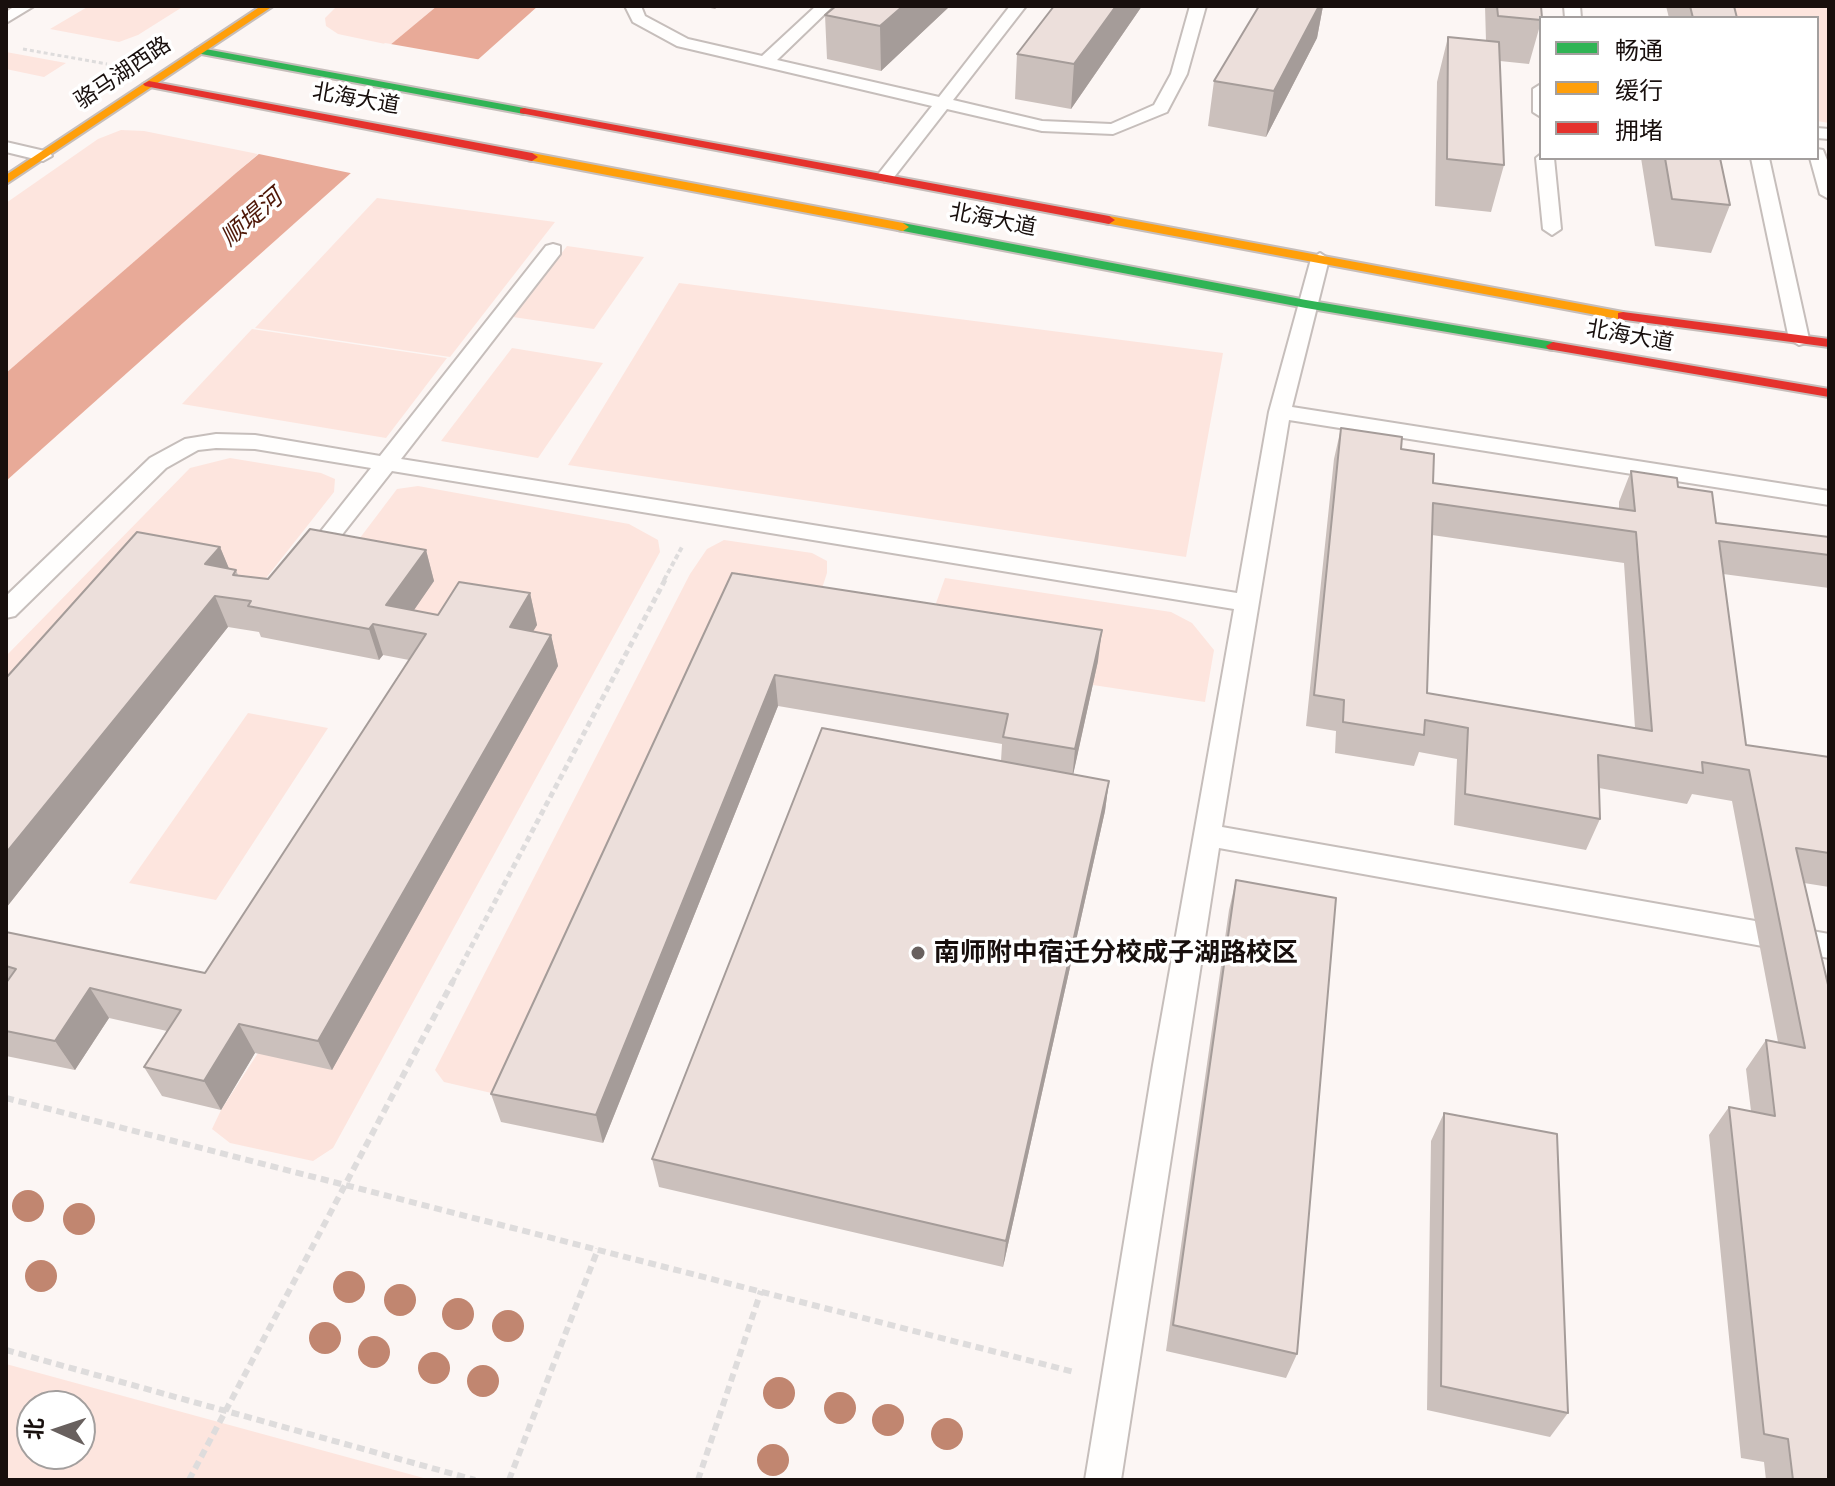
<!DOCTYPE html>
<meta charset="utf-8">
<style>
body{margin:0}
#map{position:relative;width:1835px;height:1486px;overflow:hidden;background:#fcf6f4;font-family:Raleway,"Noto Sans SC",sans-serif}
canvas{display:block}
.frame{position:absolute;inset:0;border:8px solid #180f0d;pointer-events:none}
.legend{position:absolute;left:1539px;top:16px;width:280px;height:144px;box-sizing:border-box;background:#fff;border:2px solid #a39f9e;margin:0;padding:10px 14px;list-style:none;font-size:24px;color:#180f0d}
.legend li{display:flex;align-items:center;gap:16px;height:40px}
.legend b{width:40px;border:2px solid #a39f9e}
.north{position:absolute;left:16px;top:1390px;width:80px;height:80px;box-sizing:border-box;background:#fff;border:2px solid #a39f9e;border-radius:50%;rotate:273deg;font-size:22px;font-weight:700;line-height:32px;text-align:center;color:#180f0d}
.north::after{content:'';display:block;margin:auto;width:28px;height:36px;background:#68605e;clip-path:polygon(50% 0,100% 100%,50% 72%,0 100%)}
</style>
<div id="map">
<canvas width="1835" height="1486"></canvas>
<div class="frame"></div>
<ul class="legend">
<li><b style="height:10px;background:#30b455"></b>畅通</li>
<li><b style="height:10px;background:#ff9f0a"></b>缓行</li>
<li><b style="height:10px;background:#e5322d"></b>拥堵</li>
</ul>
<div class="north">北</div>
</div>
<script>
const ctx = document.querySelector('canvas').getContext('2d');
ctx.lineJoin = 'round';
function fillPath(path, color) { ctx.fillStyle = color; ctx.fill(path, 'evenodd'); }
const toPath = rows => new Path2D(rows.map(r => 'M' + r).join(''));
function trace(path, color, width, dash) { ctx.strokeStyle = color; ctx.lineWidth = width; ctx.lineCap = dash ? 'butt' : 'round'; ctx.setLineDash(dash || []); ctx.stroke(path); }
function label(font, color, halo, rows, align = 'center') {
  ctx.font = font + ' Raleway,"Noto Sans SC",sans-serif'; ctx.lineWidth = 7; ctx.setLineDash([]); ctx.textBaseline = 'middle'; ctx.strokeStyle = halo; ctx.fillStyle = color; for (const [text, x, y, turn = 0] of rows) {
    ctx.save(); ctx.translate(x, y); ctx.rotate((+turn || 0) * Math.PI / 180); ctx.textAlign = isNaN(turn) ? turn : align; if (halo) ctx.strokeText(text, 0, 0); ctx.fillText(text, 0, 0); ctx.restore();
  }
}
fillPath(toPath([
 [89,6,184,6,138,35,119,42,50,29],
 [337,6,437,6,390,45,338,34,326,26,325,18],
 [1720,6,1829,6,1829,123,1817,121,1817,18,1723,18],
 [6,52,66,63,44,77,6,69],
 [121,130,144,131,258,154,6,373,6,203,98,139],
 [377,198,555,222,450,357,255,328],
 [567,246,644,257,594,329,513,317],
 [679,283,1223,353,1186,557,568,465],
 [252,329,447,358,386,438,182,404],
 [512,348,603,363,538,458,441,441],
 [230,458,321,473,335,479,334,492,248,601,6,729,6,656,190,468],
 [418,486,629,524,658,540,660,552,333,1148,313,1161,230,1143,212,1129,221,1110,536,625,447,647,341,563,397,489],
 [724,540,812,553,827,561,827,573,813,616,513,1098,444,1082,435,1070,690,574,707,549],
 [945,578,1171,612,1192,623,1214,650,1205,702,1093,685,925,634],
 [248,713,328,728,216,900,129,883],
 [6,1364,431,1480,6,1480],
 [32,1406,80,1406,80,1454,32,1454]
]), '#fde5de');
fillPath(toPath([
 [437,6,538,6,6,481,6,373,236,173]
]), '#e8aa98');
fillPath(toPath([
 [385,43,482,60,355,174,254,153]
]), '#fcf6f4');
const lane = toPath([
 [15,6,34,6,6,23,6,12,15,6],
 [625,6,641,6,645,16,688,39,762,56,816,6,833,6,777,60,939,97,1010,6,1026,6,953,100,1042,121,1111,124,1154,105,1171,74,1190,6,1206,6,1187,74,1167,112,1113,134,1042,131,947,109,891,181,885,182,876,177,932,106,677,46,633,22,625,6],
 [1564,6,1580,6,1581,18,1565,18,1564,6],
 [1541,84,1541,117,1533,112,1533,89,1541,84],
 [1817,128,1829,129,1829,139,1817,138,1817,128],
 [6,142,49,152,52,156,43,161,6,152,6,142],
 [1817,149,1823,150,1829,165,1829,199,1820,194,1810,158,1817,158,1817,149],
 [1541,154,1541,158,1554,158,1561,229,1552,235,1543,229,1536,158,1541,154],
 [1751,158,1769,158,1809,339,1806,343,1799,345,1789,339,1751,158],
 [553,244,560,246,560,254,401,459,1237,593,1269,412,1311,259,1320,253,1329,259,1292,407,1829,491,1829,505,1289,420,1222,827,1829,934,1829,958,1219,848,1121,1480,1085,1480,1153,1065,1234,609,392,471,326,555,318,558,306,550,371,468,255,449,216,448,198,450,166,468,15,616,6,618,6,596,150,458,185,439,216,434,255,435,380,456,546,246,553,244]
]);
const fast = toPath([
 [200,48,524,108,530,111,524,114,196,53,196,49,200,48],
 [903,223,1306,300,1553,342,1560,346,1553,350,1306,308,898,230,897,227,903,223]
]);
const slow = toPath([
 [261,6,273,6,6,184,6,175,261,6],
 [532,153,903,223,909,227,903,231,528,160,528,154,532,153],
 [1109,216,1623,312,1630,316,1623,320,1105,223,1103,220,1109,216]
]);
const jam = toPath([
 [149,81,532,153,538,157,532,161,145,86,143,84,149,81],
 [524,108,1109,216,1115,220,1109,224,520,113,520,109,524,108],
 [1623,312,1829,339,1829,347,1618,319,1618,313,1623,312],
 [1553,342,1829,389,1829,397,1548,349,1546,346,1553,342]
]);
trace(lane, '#c6bebb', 4);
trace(fast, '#c6bebb', 4);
trace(slow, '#c6bebb', 4);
trace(jam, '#c6bebb', 4);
trace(toPath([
 [23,49,107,64]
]), '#dedcdc', 3, [4, 3]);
trace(toPath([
 [664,580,682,547]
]), '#dedcdc', 4, [5, 3]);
trace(toPath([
 [452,983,666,578]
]), '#dedcdc', 5, [6, 4]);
trace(toPath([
 [6,1098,1074,1372],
 [6,1350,475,1480],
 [189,1480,453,981],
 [509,1480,598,1249],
 [698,1480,761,1291]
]), '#dedcdc', 6, [8, 5]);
fillPath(lane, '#fffefd');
fillPath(fast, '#30b455');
fillPath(slow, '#ff9f0a');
fillPath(jam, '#e5322d');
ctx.fillStyle = '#c18670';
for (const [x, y] of [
 [28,1206],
 [79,1219],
 [41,1276],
 [349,1287],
 [400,1300],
 [458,1314],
 [508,1326],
 [325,1338],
 [374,1352],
 [434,1368],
 [483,1381],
 [779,1393],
 [840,1408],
 [888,1420],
 [947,1434],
 [773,1460]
]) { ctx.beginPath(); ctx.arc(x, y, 16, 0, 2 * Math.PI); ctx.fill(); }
fillPath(toPath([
 [701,6,719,6,715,9],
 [836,6,950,6,881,71,827,59,825,15],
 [1142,6,1071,109,1015,99,1017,54],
 [1259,6,1323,6,1317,38,1266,137,1208,126,1214,81],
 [1485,6,1541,6,1541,22,1529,64,1500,61,1504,165,1491,212,1435,206,1437,82,1448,37,1486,41],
 [1666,6,1734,6,1737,18,1669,18],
 [1641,158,1720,158,1730,205,1711,253,1655,246],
 [1341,428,1401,449,1433,483,1619,509,1619,502,1631,471,1678,487,1716,523,1829,537,1829,588,1723,574,1746,745,1829,757,1829,887,1804,883,1829,1480,1766,1480,1764,1462,1741,1458,1709,1135,1729,1107,1751,1111,1746,1069,1766,1040,1778,1042,1732,801,1692,794,1687,804,1599,788,1600,819,1586,850,1454,825,1457,759,1419,752,1414,766,1335,753,1336,731,1306,726,1334,459],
 [1432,535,1624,563,1635,728,1427,693],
 [220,547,229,569,236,570,238,575,268,579,426,550,434,581,413,611,438,615,530,593,537,625,533,631,551,635,558,666,332,1070,255,1053,221,1110,162,1096,144,1067,167,1031,109,1018,75,1070,6,1056,6,932,205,973,409,660,383,655,379,660,261,637,259,632,228,627,6,908],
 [732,573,1098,661,1073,774,1109,781,1105,811,1003,1267,659,1187,652,1159,1001,761,1002,744,778,706,603,1143,501,1122,491,1094],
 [1236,880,1297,1354,1286,1378,1166,1351,1229,910],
 [1444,1113,1568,1413,1550,1437,1427,1410,1431,1141]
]), '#cbc0bc');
fillPath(toPath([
 [903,6,950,6,881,71,880,26],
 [1116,6,1142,6,1071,109,1074,64],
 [1319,6,1323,6,1317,38,1266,137,1274,91],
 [220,547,233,578,205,564],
 [426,550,434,581,401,629,386,605],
 [530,593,537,625,517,658,510,627],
 [215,596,228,627,6,908,6,853],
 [373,624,383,655,379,660,369,629],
 [1102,630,1098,661,1072,780,1075,749],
 [551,635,558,666,332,1070,318,1041],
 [775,675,778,706,603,1143,596,1115],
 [1109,781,1105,811,1003,1267,1006,1241],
 [90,988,109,1018,75,1070,55,1041],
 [239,1024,255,1053,221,1110,204,1081]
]), '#a59c99');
const building = toPath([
 [836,6,903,6,880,26,825,15,836,6],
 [1054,6,1116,6,1074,64,1017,54,1054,6],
 [1259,6,1319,6,1274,91,1214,81,1259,6],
 [1497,6,1541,6,1542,18,1541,20,1498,16,1497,6],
 [1690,6,1734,6,1737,18,1693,18,1690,6],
 [1448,37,1499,42,1504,165,1447,159,1448,37],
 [1665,158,1720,158,1730,205,1672,199,1665,158],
 [1341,428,1402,437,1401,449,1434,454,1433,483,1635,511,1631,471,1677,478,1678,487,1712,492,1716,523,1829,537,1829,555,1719,541,1746,745,1829,757,1829,853,1796,848,1829,989,1829,1480,1793,1480,1788,1439,1764,1434,1729,1107,1775,1116,1766,1040,1805,1048,1749,770,1702,762,1703,773,1598,755,1600,819,1465,794,1468,728,1425,720,1424,735,1343,722,1344,700,1314,695,1341,428],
 [1433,503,1636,532,1652,731,1427,693,1433,503],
 [310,529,426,550,386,605,438,615,459,582,530,593,510,627,551,635,318,1041,239,1024,204,1081,144,1067,181,1010,90,988,55,1041,6,1031,6,983,16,969,6,966,6,932,205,973,426,634,373,624,369,629,248,606,251,601,215,596,6,853,6,678,137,532,220,547,205,564,236,570,233,575,268,579,310,529],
 [732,573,1102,630,1075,749,1003,737,1008,714,775,675,596,1115,491,1094,732,573],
 [822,728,1109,781,1006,1241,652,1159,822,728],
 [1236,880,1336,898,1297,1354,1173,1325,1236,880],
 [1444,1113,1557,1134,1568,1413,1441,1386,1444,1113]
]);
fillPath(building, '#ecdfdb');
trace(building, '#a59c99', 2);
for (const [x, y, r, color] of [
 [918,953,8,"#68605e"]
]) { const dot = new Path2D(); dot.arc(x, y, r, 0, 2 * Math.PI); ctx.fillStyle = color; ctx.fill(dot); trace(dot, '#fff', 3); }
label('22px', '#180f0d', '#fff', [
 ["骆马湖西路",123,73,-34],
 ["北海大道",356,99,10],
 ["北海大道",993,220,11],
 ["北海大道",1630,336,10]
]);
label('italic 24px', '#4e1707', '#fff', [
 ["顺堤河",252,218,-41]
]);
label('bold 26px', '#180f0d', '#fff', [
 ["南师附中宿迁分校成子湖路校区",934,953]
], 'left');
</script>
